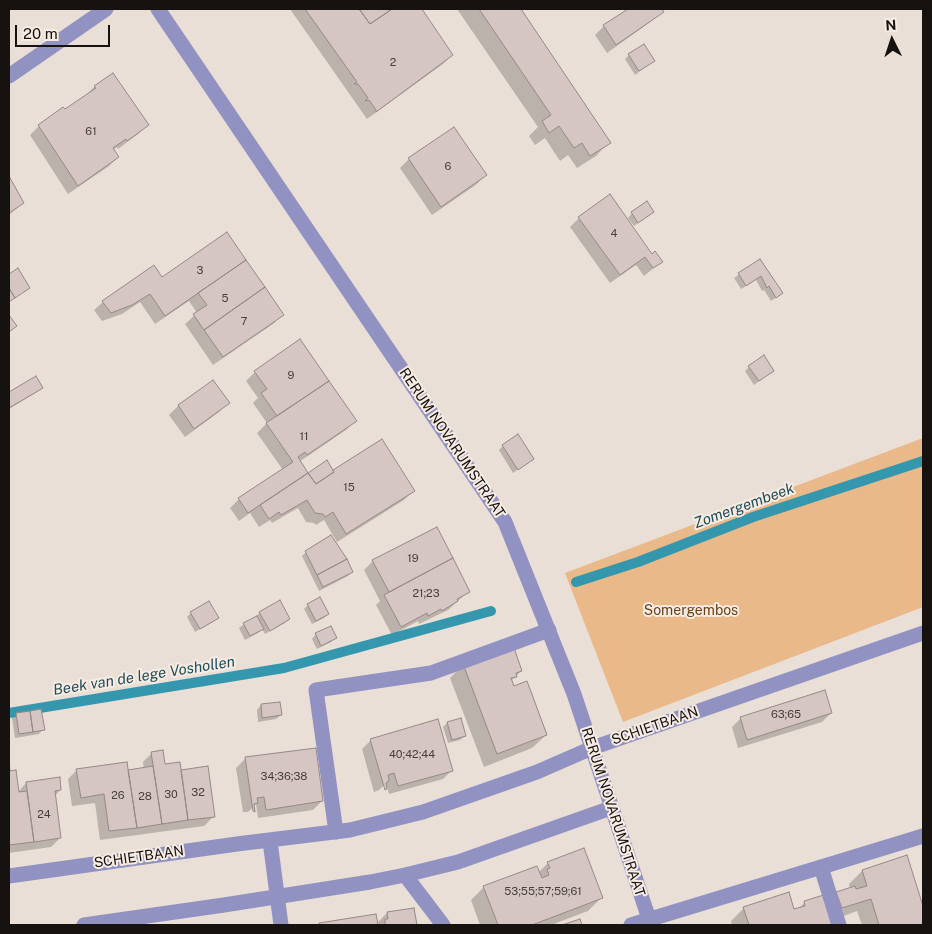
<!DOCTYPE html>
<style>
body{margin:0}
#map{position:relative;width:932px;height:934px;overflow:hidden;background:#e9dfd6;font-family:"Public Sans",sans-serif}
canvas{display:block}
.frame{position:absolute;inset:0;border:10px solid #16120f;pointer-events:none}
.north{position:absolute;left:867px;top:15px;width:50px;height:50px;-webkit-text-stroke:4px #f7ece3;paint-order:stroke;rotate:356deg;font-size:14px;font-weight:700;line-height:20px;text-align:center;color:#16120f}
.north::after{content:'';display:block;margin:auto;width:18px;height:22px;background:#16120f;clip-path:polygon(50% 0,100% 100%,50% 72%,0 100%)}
.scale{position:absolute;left:15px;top:25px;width:95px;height:22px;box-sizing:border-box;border:2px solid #16120f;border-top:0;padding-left:6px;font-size:15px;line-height:18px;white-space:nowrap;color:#16120f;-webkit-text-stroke:4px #f7ece3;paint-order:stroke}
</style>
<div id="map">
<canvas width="932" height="934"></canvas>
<div class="frame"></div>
<div class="north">N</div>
<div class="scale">20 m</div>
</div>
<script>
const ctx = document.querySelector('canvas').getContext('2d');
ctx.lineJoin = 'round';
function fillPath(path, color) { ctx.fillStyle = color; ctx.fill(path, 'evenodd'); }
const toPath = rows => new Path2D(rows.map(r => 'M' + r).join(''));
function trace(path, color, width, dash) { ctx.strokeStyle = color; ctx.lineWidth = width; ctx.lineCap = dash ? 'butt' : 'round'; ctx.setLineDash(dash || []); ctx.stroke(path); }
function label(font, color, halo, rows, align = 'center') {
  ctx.font = font + ' "Public Sans",sans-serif'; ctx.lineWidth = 4; ctx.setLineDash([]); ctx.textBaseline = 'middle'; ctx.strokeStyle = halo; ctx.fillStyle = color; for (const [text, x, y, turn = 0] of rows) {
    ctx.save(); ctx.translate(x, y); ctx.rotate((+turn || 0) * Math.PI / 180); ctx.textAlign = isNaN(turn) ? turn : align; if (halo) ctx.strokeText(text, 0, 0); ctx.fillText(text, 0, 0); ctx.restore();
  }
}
fillPath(toPath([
 [923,438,923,607,623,722,565,573]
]), '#e9b98a');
fillPath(toPath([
 [290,9,420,9,452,55,443,64,367,119],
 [457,9,521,9,609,142,596,156,577,168,568,155,560,161,545,138,535,145,529,136,538,127],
 [630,9,661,9,662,11,653,20,607,53,595,35,604,26],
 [629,55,653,61,635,75,625,59],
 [95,86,147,125,138,134,118,149,117,147,113,150,118,157,109,166,68,194,30,135,39,126,64,111,86,95],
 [409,159,485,175,477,184,432,215,400,168],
 [9,178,23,203,9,215],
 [653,212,634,226,628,218,632,213],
 [579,218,661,262,644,276,636,265,610,283,570,227],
 [759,261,777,297,771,301,764,290,762,291,756,280,741,289,734,278],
 [162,278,282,315,273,324,213,365,185,324,197,313,189,301,155,324,140,302,122,314,102,321,94,310,103,302],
 [749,367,773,371,754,385,745,371],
 [255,372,355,421,346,430,299,462,307,474,333,472,382,441,413,491,404,500,337,542,324,520,316,525,314,523,306,522,298,508,272,523,270,520,259,527,250,513,239,521,230,508,239,499,283,470,257,433,267,423,253,403,258,398,246,381],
 [35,378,41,388,37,392,9,409,9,393],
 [213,382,228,403,219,412,185,437,169,415,178,406],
 [503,446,532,459,513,473,499,450],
 [436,528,469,591,448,610,419,624,418,621,392,635,376,605,380,601,364,570,373,561],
 [306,552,352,572,348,576,319,591,302,556],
 [308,605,328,614,324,618,312,624,304,609],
 [191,613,217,618,213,622,195,632,187,617],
 [260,613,289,619,285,623,265,634,262,629,258,633,245,640,239,628],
 [316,634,335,637,331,642,317,649,312,639],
 [463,665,521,671,511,681,546,735,532,748,484,767,450,678],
 [261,705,281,715,276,719,258,722,257,710],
 [831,713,822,722,738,748,732,727,741,718],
 [16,714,43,729,39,734,15,738,12,718],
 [447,723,465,736,460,740,448,743,443,727],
 [371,740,452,770,443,779,389,794,386,783,379,790,374,792,362,749],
 [152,753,164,766,180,771,213,817,204,826,100,840,95,803,72,806,68,779,77,770,127,771,144,769,143,762],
 [245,759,322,801,313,810,258,818,256,804,248,812,243,812,236,768],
 [9,765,10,765,11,772,18,792,26,783,60,790,55,796,60,838,51,847,9,853],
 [907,857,923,911,923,925,862,925,857,911,833,920,835,925,732,925,731,921,744,908,794,911,798,909,804,903,850,888,849,884,862,871],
 [548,863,601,898,588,911,551,925,480,925,471,900,484,887,539,872],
 [413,909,415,925,379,925,378,922,387,913],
 [375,915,376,925,318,925,320,924]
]), '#0003');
trace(toPath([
 [576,582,638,562,753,517,923,461],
 [9,713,284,668,491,611]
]), '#3597ad', 10);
const building = toPath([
 [305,9,359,9,370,24,392,9,422,9,453,55,376,112,376,110,369,100,365,101,368,98,358,84,354,84,357,82,305,9],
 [359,9,392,9,370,24,359,9],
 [479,9,521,9,611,143,590,156,582,143,574,148,559,126,549,133,542,121,551,115,479,9],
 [628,9,662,9,664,12,616,45,603,25,628,9],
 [644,44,655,61,639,71,628,54,644,44],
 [113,73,149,125,127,141,126,139,113,148,119,157,78,186,38,125,63,107,65,109,96,88,94,86,113,73],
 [454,127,487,175,441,207,408,158,454,127],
 [9,176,24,203,9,213,9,176],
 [610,194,652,254,655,251,663,262,653,268,645,257,620,275,578,217,610,194],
 [647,201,654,212,638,223,631,212,647,201],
 [227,232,246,260,165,316,150,294,132,305,111,313,102,301,154,265,162,277,227,232],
 [760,259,783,293,776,298,769,286,767,288,761,276,746,286,738,273,760,259],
 [246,260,265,287,204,330,193,314,207,305,198,293,246,260],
 [18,268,30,288,15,298,9,288,9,274,18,268],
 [265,287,284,315,223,357,204,330,265,287],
 [9,288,15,298,9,302,9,288],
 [9,315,17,326,9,332,9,315],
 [300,339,329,381,277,416,261,393,267,389,254,371,300,339],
 [764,355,774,371,759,381,748,366,764,355],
 [36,376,43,388,9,408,9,392,36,376],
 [213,380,230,403,194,429,178,405,213,380],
 [329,381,357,421,307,455,305,452,298,457,308,473,248,513,238,498,293,462,266,423,329,381],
 [518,434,534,459,518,470,502,445,518,434],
 [382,439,415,491,346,534,333,512,325,517,323,514,315,513,307,500,281,515,279,512,269,519,260,505,308,473,316,484,334,472,333,470,382,439],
 [327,460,334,472,316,484,308,473,327,460],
 [437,527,453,558,389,592,372,560,437,527],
 [331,535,347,559,317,575,305,551,331,535],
 [453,558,470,592,457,599,458,601,442,611,441,609,428,616,427,613,401,627,384,595,453,558],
 [347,559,353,572,323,587,317,575,347,559],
 [320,597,329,614,316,621,307,604,320,597],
 [280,600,290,619,270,631,259,612,280,600],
 [209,601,219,618,200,629,190,612,209,601],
 [257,616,264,629,250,636,243,623,257,616],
 [331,626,337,638,321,646,315,633,331,626],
 [513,645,522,671,516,673,517,677,511,678,514,686,527,681,547,735,497,754,463,664,513,645],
 [825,690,832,713,747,740,740,717,825,690],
 [280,702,282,715,262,718,261,704,280,702],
 [41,709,45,730,33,732,30,711,41,709],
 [30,711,33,732,19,734,16,713,30,711],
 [461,718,466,736,452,740,447,722,461,718],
 [438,719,453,771,398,786,394,773,388,775,389,781,386,783,387,789,385,790,370,739,438,719],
 [316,748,323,801,266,810,264,797,257,798,258,803,254,804,255,812,253,811,245,757,316,748],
 [163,750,165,764,180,762,188,820,162,824,151,752,163,750],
 [127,762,137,828,109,831,104,794,81,798,76,769,127,762],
 [153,766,162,824,137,828,128,770,153,766],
 [208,766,215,817,188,820,181,770,208,766],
 [16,770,19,792,27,791,34,842,9,845,9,771,16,770],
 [60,777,61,790,55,791,61,838,34,842,26,782,60,777],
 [584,848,603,898,532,925,498,925,483,886,537,866,542,878,549,875,547,869,550,868,547,862,584,848],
 [907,855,923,906,923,925,879,925,871,899,842,908,836,892,855,886,856,889,867,886,862,870,907,855],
 [789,892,794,909,805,906,804,901,827,894,836,925,749,925,743,907,789,892],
 [414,908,417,925,385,925,385,919,388,919,387,912,414,908],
 [376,914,378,925,319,925,319,923,376,914],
 [580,919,582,925,562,925,580,919]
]);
fillPath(building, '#d5c6c4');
trace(building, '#968887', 1);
trace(toPath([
 [336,832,316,690,431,673,549,630],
 [821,867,839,925],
 [631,925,923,836]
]), '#9292c2', 15);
trace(toPath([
 [158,9,505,522,574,694,651,925],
 [9,76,106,9],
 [270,841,281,925],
 [405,875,443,925],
 [9,876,237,844,350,830,423,812,537,772,592,748,923,633],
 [84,925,224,905,370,882,405,875,458,862,611,808]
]), '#9292c2', 15);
label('11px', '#463f3c', null, [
 ["2",393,63],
 ["61",91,132],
 ["6",448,167],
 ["4",614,234],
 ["3",200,271],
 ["5",225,299],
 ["7",244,322],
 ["9",291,376],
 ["11",304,437],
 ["15",349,488],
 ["19",413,559],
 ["21;23",426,594],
 ["63;65",786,715],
 ["40;42;44",412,755],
 ["34;36;38",284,777],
 ["32",198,793],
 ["30",171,795],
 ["26",118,796],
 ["28",145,797],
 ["24",44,815],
 ["53;55;57;59;61",543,892]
]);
label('14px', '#16120f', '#f7ece3', [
 ["RERUM NOVARUMSTRAAT",452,443,56],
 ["SCHIETBAAN",655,726,-19],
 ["RERUM NOVARUMSTRAAT",613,812,72],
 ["SCHIETBAAN",139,857,-8]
]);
label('14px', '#67421a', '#f7ece3', [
 ["Somergembos",691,611]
]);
label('italic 15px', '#234e58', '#f7ece3', [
 ["Zomergembeek",744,506,-20],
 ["Beek van de lege Voshollen",144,676,-9]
]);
</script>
